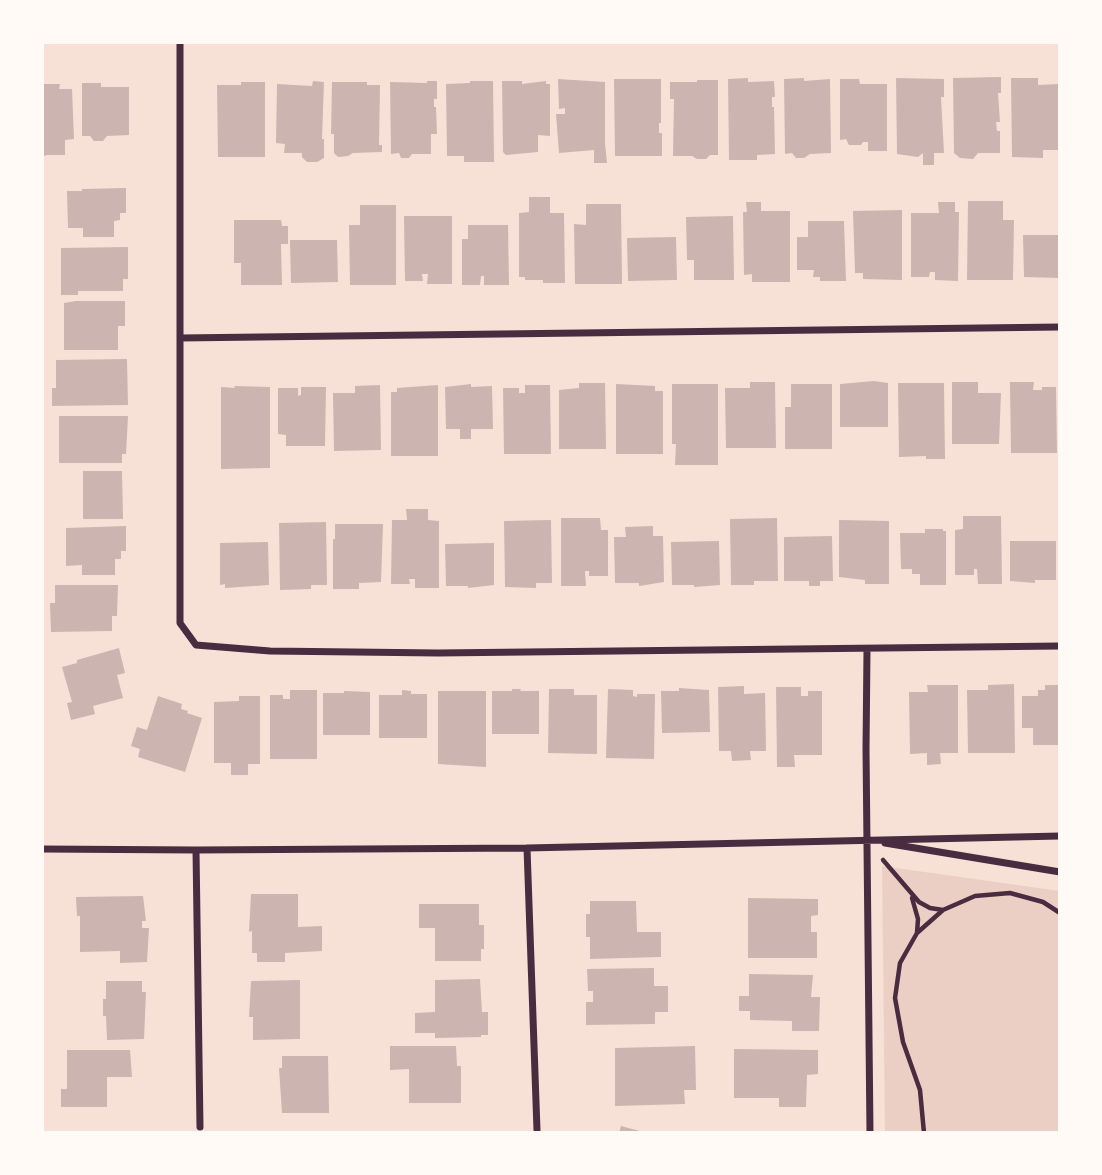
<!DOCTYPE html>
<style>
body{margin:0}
#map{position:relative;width:1102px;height:1175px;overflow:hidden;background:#f7e1d7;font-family:"Fira Sans",sans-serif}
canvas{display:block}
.frame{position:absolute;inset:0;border:44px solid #fffaf5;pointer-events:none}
</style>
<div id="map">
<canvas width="1102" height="1175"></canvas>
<div class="frame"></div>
</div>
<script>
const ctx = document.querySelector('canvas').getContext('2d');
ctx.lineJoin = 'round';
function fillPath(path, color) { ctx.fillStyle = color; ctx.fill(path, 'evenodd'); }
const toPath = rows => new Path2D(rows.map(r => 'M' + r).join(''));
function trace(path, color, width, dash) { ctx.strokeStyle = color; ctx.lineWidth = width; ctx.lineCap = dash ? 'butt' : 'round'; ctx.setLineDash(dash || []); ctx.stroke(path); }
fillPath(toPath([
 [882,866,1060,891,1060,1133,885,1133]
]), '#ebcfc5');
fillPath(toPath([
 [1001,77,1001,93,998,93,1000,122,996,122,997,131,1000,131,1000,153,978,153,973,159,960,158,954,153,953,78],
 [748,78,748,82,774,81,775,97,772,97,772,107,774,107,775,154,757,155,757,160,729,160,728,79],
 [804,78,804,81,830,79,831,153,810,154,804,158,796,158,792,153,785,154,784,79],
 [896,78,944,79,944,97,941,97,944,153,934,153,934,165,923,165,923,153,918,157,897,154],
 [1011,78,1038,78,1038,85,1058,84,1059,150,1043,150,1043,158,1012,157],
 [558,79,605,82,605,143,607,163,594,163,594,150,559,153,556,114,565,114,565,108,559,109],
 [614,79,661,79,661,123,659,123,659,133,662,133,662,156,615,156],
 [840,79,859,79,860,84,887,84,887,151,868,151,868,142,863,142,861,145,849,145,846,139,840,140],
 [697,80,718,80,718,155,710,155,706,159,697,159,692,156,673,156,674,99,670,99,670,82,697,82],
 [313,81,324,82,322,139,324,139,324,158,317,162,307,162,302,157,302,153,284,153,285,144,276,143,277,84,312,86],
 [427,81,437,81,437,99,434,99,434,107,436,107,437,134,431,134,431,154,412,154,409,158,401,158,399,153,391,154,390,82,427,83],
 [470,81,493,81,494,162,464,162,464,156,447,156,446,84,470,83],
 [502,81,522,81,522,84,546,81,546,84,550,84,550,136,538,135,538,152,506,155,503,152],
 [241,82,265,82,265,157,218,157,217,85,241,85],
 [332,82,367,82,367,85,380,85,379,145,382,145,382,152,353,153,348,156,338,157,334,153,334,134,331,134],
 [82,83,101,83,101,87,129,87,129,135,107,136,103,141,94,141,90,136,82,136],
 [42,84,60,84,59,89,72,89,74,139,65,140,65,155,46,155,42,158],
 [126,188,126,213,120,213,120,220,114,221,114,237,83,237,83,228,68,228,67,191,82,191,82,189],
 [529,197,550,197,550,213,564,213,565,283,543,283,543,280,525,280,525,277,519,277,519,213,529,212],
 [968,201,1003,201,1003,220,1014,220,1013,280,967,280],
 [746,202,761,202,761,211,790,211,790,282,752,282,752,274,744,275,743,212,747,212],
 [938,202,955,202,955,212,959,212,958,281,935,280,935,272,930,272,929,277,911,277,911,213,939,213],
 [586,204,621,204,622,284,575,284,574,224,586,225],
 [360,205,396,205,396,285,350,285,349,225,360,225],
 [902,210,902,280,863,279,863,273,855,273,853,211],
 [404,216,452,216,452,284,427,284,428,274,422,274,423,281,405,281],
 [733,216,734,280,694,280,694,260,687,260,686,217],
 [234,220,281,220,282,226,288,226,288,244,281,244,282,285,241,285,241,263,234,263],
 [808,221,844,221,846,281,820,281,820,277,813,277,814,270,797,270,797,237,808,237],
 [468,225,508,225,509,285,484,285,484,276,481,276,480,285,462,285,462,239,468,239],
 [1023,235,1060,235,1059,278,1024,277],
 [676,237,677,280,628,281,627,238],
 [290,240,337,240,338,282,291,283],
 [128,247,128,279,123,279,123,291,78,291,78,295,61,295,61,248],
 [76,301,125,301,125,326,118,326,118,350,64,350,64,303],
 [127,359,128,405,52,406,52,388,56,388,56,360],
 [874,381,888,383,888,427,840,427,840,384],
 [750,382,775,382,776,448,726,448,725,388,750,388],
 [952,382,978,382,978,393,1001,393,999,444,952,444],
 [1010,382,1034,382,1033,390,1042,390,1042,387,1056,387,1057,453,1011,453],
 [579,383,605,383,606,449,559,449,559,390,579,388],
 [898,383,944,383,945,459,926,459,926,456,899,457],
 [471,384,471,387,492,386,493,429,471,429,471,439,460,439,460,429,446,429,445,387],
 [616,384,655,386,655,391,663,391,663,454,616,454],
 [672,384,718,384,718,465,675,465,676,444,672,444],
 [791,384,832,384,832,449,785,449,785,407,791,407],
 [380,385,381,450,334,451,333,393,355,393,355,386],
 [438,385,438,456,391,456,391,392,397,392,397,388],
 [525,385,550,385,551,454,504,454,503,388,519,388,519,393,525,393],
 [234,386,270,387,270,468,221,469,221,387,235,388],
 [301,387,326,387,325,446,286,446,286,435,278,434,278,388,298,388,298,396,301,395],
 [59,416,128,416,126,454,122,454,122,463,59,463],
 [83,471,122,471,123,519,83,519],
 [406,509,428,509,428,520,439,521,439,588,415,588,415,579,409,579,410,584,391,584,392,520,407,520],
 [963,516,1001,516,1002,584,978,584,977,569,974,569,974,575,955,575,955,530,963,529],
 [561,518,600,518,601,530,608,530,608,576,589,576,589,571,585,571,586,586,561,586],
 [777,518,778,581,754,581,754,585,731,585,730,519],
 [551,520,552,583,536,583,536,588,505,587,504,521],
 [839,520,889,521,889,584,865,584,865,580,839,577],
 [326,522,327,585,311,585,311,589,280,590,279,523],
 [335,524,383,524,381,582,359,583,359,589,333,589,333,539,335,539],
 [126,526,126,551,121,551,121,559,115,559,115,575,82,575,82,565,66,566,66,528],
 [653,526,653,536,663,536,664,582,639,586,639,583,615,583,614,537,626,537,625,527],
 [925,529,943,529,943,531,946,531,946,585,920,585,920,574,912,574,912,569,901,569,900,533,925,533],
 [832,536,833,581,820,581,820,586,809,586,809,581,784,581,784,537],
 [719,541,720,585,694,587,694,585,672,585,671,542],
 [1010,541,1056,541,1056,580,1035,580,1035,583,1010,581],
 [268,542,269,585,225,588,225,584,220,585,220,543],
 [494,543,494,585,468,588,468,586,446,586,445,544],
 [55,585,118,585,117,616,112,616,112,631,51,632,50,603,55,603],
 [119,648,125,673,117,675,123,698,93,706,95,714,71,720,67,703,72,702,62,667,77,663,77,660],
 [1014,684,1015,753,968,753,967,690,988,690,988,685],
 [927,685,958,685,958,753,940,753,941,764,927,765,927,753,910,754,909,692,928,692],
 [1045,685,1060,685,1060,745,1033,745,1033,728,1022,728,1022,696,1038,696,1038,690,1045,690],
 [744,686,744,694,765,693,766,751,750,751,751,760,732,761,731,751,719,751,718,687],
 [776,687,801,687,801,696,808,696,808,691,822,691,822,755,794,755,795,767,777,767],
 [679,688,709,690,710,732,662,733,661,691,679,691],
 [512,689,521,689,520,691,539,691,539,734,492,734,492,691,512,691],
 [549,689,574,689,574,695,597,695,597,754,548,753],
 [608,689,633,690,633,696,637,697,637,694,655,694,654,759,606,758],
 [290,690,317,690,317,759,270,759,270,695,283,695,283,699,290,699],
 [402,690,411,691,411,694,427,694,427,738,379,738,379,695,402,695],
 [344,691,370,692,370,735,323,735,323,693,344,693],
 [438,691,486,691,486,767,438,764],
 [158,696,182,704,181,709,188,711,187,713,202,718,185,772,138,757,140,749,131,746,137,727,147,730],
 [239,696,260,696,260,764,248,764,248,775,231,775,231,763,214,763,214,702,239,701],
 [251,894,298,894,298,927,322,926,322,951,285,953,285,962,257,962,257,953,252,953,252,931,249,932],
 [143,896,146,921,142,921,142,928,149,928,147,962,120,963,120,951,80,952,80,916,77,916,76,897],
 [748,898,818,899,818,915,811,916,811,932,817,932,817,958,748,958],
 [590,901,636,901,637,932,661,932,661,957,590,959,590,937,586,937,586,914,590,914],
 [419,904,479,904,479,925,484,925,484,949,481,949,481,961,435,961,435,928,419,928],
 [654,968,654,986,668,986,668,1012,655,1012,655,1024,586,1025,586,1002,593,1002,593,991,588,991,587,969],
 [749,974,813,975,811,997,820,997,819,1031,792,1031,792,1021,750,1020,750,1011,739,1011,739,996,749,996],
 [480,979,482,1012,488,1012,488,1035,481,1035,481,1037,435,1038,435,1033,415,1033,415,1013,435,1012,435,980],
 [300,980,300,1039,253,1040,253,1017,249,1017,251,981],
 [106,981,142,981,142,992,146,992,144,1039,107,1040,106,1016,103,1016,103,999,106,999],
 [390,1046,456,1046,457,1066,461,1066,461,1103,409,1103,409,1069,390,1070],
 [695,1046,696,1090,684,1090,685,1104,615,1106,615,1048],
 [734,1049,818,1050,818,1074,807,1075,806,1107,779,1107,779,1098,734,1098],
 [67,1050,130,1050,132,1077,107,1077,107,1107,61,1107,61,1089,67,1089],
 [282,1056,328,1056,329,1113,282,1113,279,1068,282,1068],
 [621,1126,643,1132,642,1133,619,1133]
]), '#ccb4b1');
trace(toPath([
 [883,860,919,902,930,908,943,910],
 [912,898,918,919,917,933],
 [924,1133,920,1090,903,1042,895,998,900,963,917,933,943,910,975,896,1010,893,1043,902,1060,913]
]), '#4a2c40', 4.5);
trace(toPath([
 [180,42,180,623,196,645,270,651,438,653,1060,646],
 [180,338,1060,327],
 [867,650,866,749,870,1133],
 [885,843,1060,872],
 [527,848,537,1130],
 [42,849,196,850,527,848,1060,836],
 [196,850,200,1127]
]), '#4a2c40', 7);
</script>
